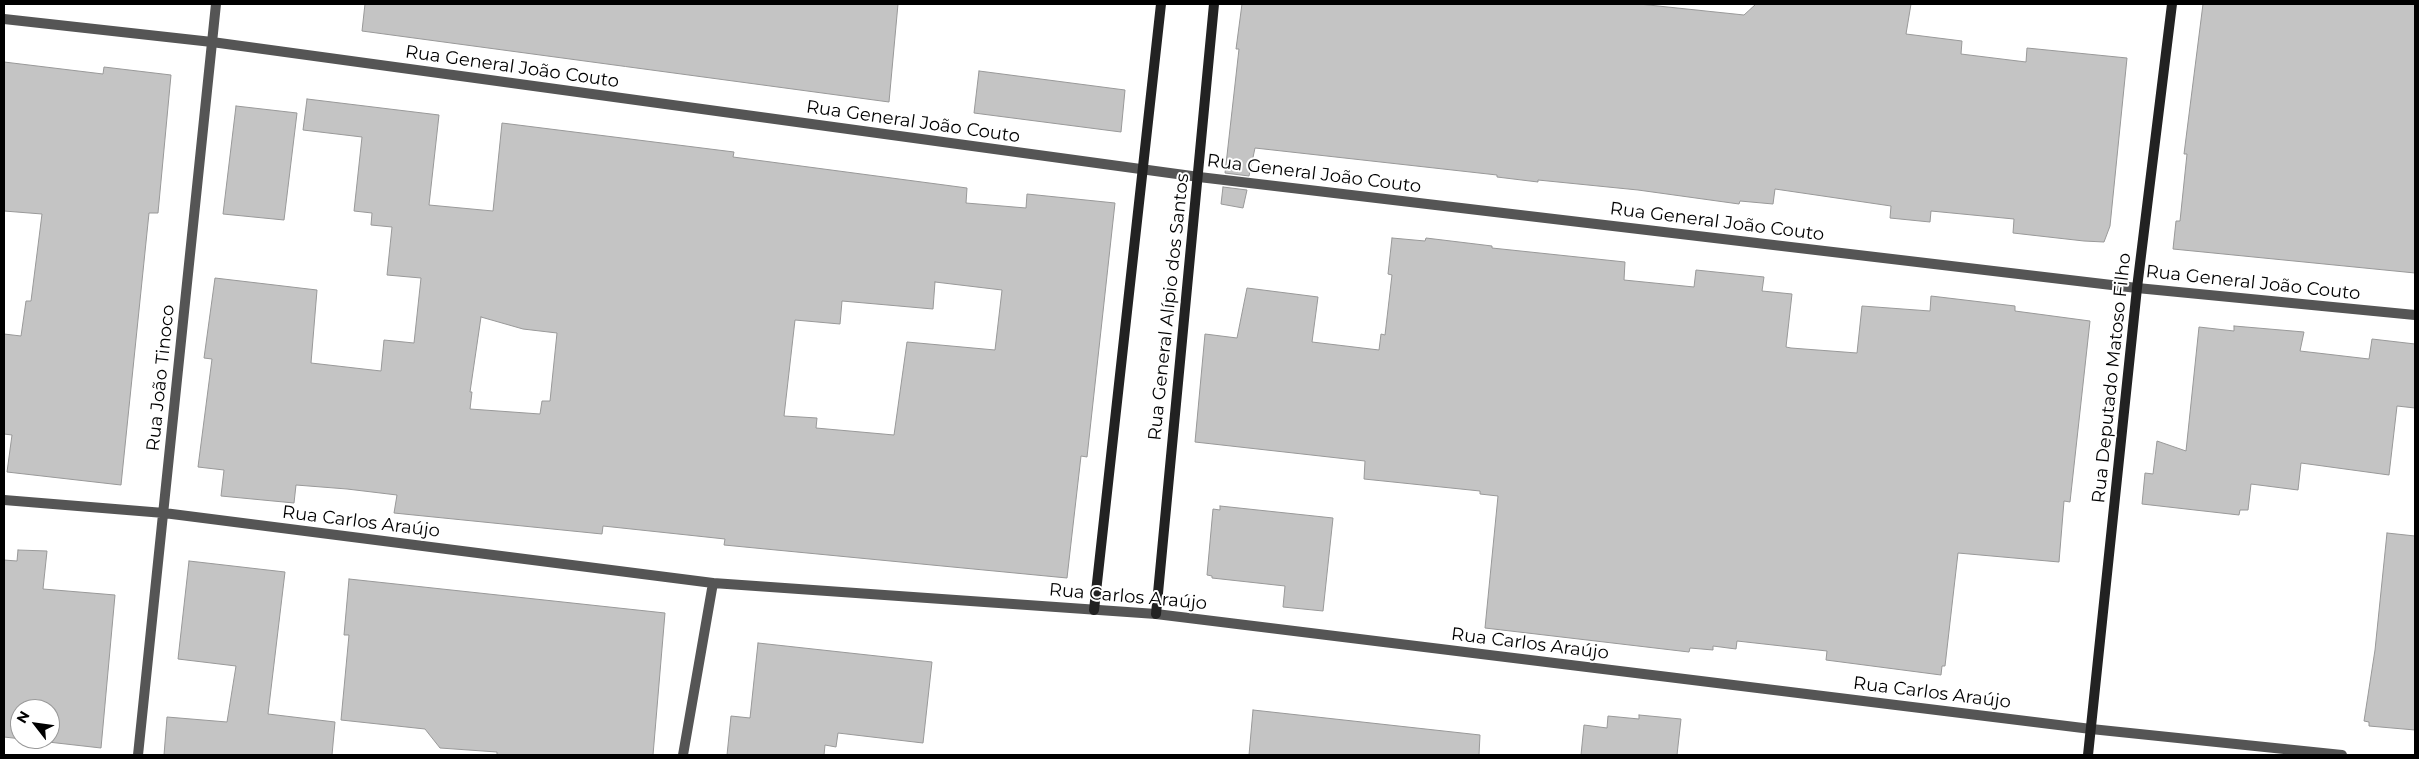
<!DOCTYPE html>
<meta charset="utf-8">
<style>
body{margin:0}
#map{position:relative;width:2419px;height:759px;overflow:hidden;background:#fff;font-family:Montserrat,sans-serif}
canvas{display:block}
.frame{position:absolute;inset:0;border:5px solid #000;pointer-events:none}
.north{position:absolute;left:10px;top:699px;width:50px;height:50px;box-sizing:border-box;background:#fff;border:1px solid #999;border-radius:50%;rotate:300deg;font-size:14px;font-weight:700;line-height:20px;text-align:center;color:#000}
.north::after{content:'';display:block;margin:auto;width:18px;height:22px;background:#000;clip-path:polygon(50% 0,100% 100%,50% 72%,0 100%)}
</style>
<div id="map">
<canvas width="2419" height="759"></canvas>
<div class="frame"></div>
<div class="north">N</div>
</div>
<script>
const ctx = document.querySelector('canvas').getContext('2d');
ctx.lineJoin = 'round';
function fillPath(path, color) { ctx.fillStyle = color; ctx.fill(path, 'evenodd'); }
const toPath = rows => new Path2D(rows.map(r => 'M' + r).join(''));
function trace(path, color, width, dash) { ctx.strokeStyle = color; ctx.lineWidth = width; ctx.lineCap = dash ? 'butt' : 'round'; ctx.setLineDash(dash || []); ctx.stroke(path); }
function label(font, color, halo, rows, align = 'center') {
  ctx.font = font + ' Montserrat,sans-serif'; ctx.lineWidth = 4; ctx.setLineDash([]); ctx.textBaseline = 'middle'; ctx.strokeStyle = halo; ctx.fillStyle = color; for (const [text, x, y, turn = 0] of rows) {
    ctx.save(); ctx.translate(x, y); ctx.rotate((+turn || 0) * Math.PI / 180); ctx.textAlign = isNaN(turn) ? turn : align; if (halo) ctx.strokeText(text, 0, 0); ctx.fillText(text, 0, 0); ctx.restore();
  }
}
const building = toPath([
 [365,4,898,4,889,102,362,31,365,4],
 [1242,4,1639,4,1744,15,1756,4,1911,4,1906,34,1962,41,1961,54,2026,62,2027,48,2127,58,2110,226,2104,242,2084,241,2013,233,2014,219,1931,211,1930,222,1890,218,1891,206,1775,189,1773,204,1740,201,1739,204,1638,190,1538,180,1538,182,1497,177,1497,175,1255,148,1249,176,1225,173,1239,49,1236,49,1242,4],
 [2203,4,2415,4,2415,273,2173,249,2176,221,2180,221,2187,154,2184,154,2203,4],
 [4,62,103,74,104,67,171,75,158,213,149,213,121,485,7,472,12,435,4,434,4,334,21,336,26,301,31,301,42,214,4,211,4,62],
 [979,71,1125,90,1121,132,974,113,979,71],
 [307,99,439,115,429,205,493,211,502,123,734,152,733,157,967,188,966,203,1026,208,1027,194,1115,203,1087,457,1081,456,1067,578,724,545,725,539,603,526,602,534,394,513,397,495,347,489,296,485,294,503,221,496,224,470,198,467,212,359,204,358,215,278,317,290,311,363,381,371,384,340,414,343,421,278,387,275,392,227,371,225,372,213,354,211,362,137,303,130,307,99],
 [935,282,1002,290,995,350,907,342,894,435,816,428,817,418,784,416,795,320,840,324,842,301,933,309,935,282],
 [481,317,523,329,557,333,550,401,542,401,540,414,470,409,472,392,470,392,481,317],
 [236,106,297,113,284,220,223,214,236,106],
 [1223,187,1247,190,1243,208,1221,204,1223,187],
 [1392,238,1425,241,1426,238,1492,246,1492,248,1625,262,1624,280,1694,287,1696,270,1764,277,1762,291,1792,294,1786,347,1791,348,1857,353,1862,306,1930,311,1931,296,2015,306,2015,311,2090,321,2070,502,2064,501,2059,562,1958,553,1945,666,1942,666,1941,675,1826,660,1827,651,1737,641,1736,649,1713,646,1713,650,1690,648,1689,652,1485,628,1498,496,1480,494,1480,491,1364,479,1365,461,1195,442,1205,334,1237,338,1247,288,1318,297,1312,342,1379,350,1381,334,1385,335,1392,275,1388,274,1392,238],
 [2234,326,2304,332,2300,351,2369,359,2372,339,2415,344,2415,408,2397,406,2389,475,2301,463,2298,490,2251,484,2248,510,2240,510,2239,515,2142,504,2145,473,2153,474,2157,441,2186,451,2199,327,2234,331,2234,326],
 [1220,506,1333,518,1323,611,1283,607,1285,586,1212,578,1212,576,1207,575,1213,509,1220,510,1220,506],
 [2387,533,2415,536,2415,730,2369,726,2369,722,2364,721,2375,650,2387,533],
 [18,550,47,551,43,589,115,595,101,748,4,737,4,560,17,561,18,550],
 [20,709,50,709,50,739,20,739,20,709],
 [189,561,285,572,268,714,335,722,332,755,164,755,167,717,227,722,236,666,178,659,189,561],
 [349,579,665,613,653,755,497,755,497,752,440,748,425,729,341,720,349,635,344,635,349,579],
 [758,643,932,662,923,743,838,733,836,747,825,745,824,755,727,755,731,716,750,718,758,643],
 [1253,710,1480,735,1479,755,1249,755,1253,710],
 [1639,715,1681,719,1677,755,1581,755,1584,725,1607,728,1608,716,1639,719,1639,715]
]);
fillPath(building, '#c4c4c4');
trace(building, '#999', 1);
trace(toPath([
 [4,19,212,42,1199,177,2137,288,2415,315],
 [4,500,164,513,713,583,1156,614,2091,729,2342,755],
 [138,755,216,4],
 [683,755,713,583]
]), '#555', 10);
trace(toPath([
 [1094,610,1161,4],
 [1156,614,1214,4],
 [2088,755,2137,288,2172,4]
]), '#222', 10);
label('18px', '#000', '#fff', [
 ["Rua General João Couto",512,67,8],
 ["Rua General João Couto",913,122,8],
 ["Rua General João Couto",1314,174,7],
 ["Rua General João Couto",1717,222,7],
 ["Rua General João Couto",2253,283,6],
 ["Rua General Alípio dos Santos",1169,307,-84],
 ["Rua João Tinoco",161,378,-84],
 ["Rua Deputado Matoso Filho",2112,378,-84],
 ["Rua Carlos Araújo",361,522,7],
 ["Rua Carlos Araújo",1128,597,5],
 ["Rua Carlos Araújo",1530,644,7],
 ["Rua Carlos Araújo",1932,693,7]
]);
</script>
